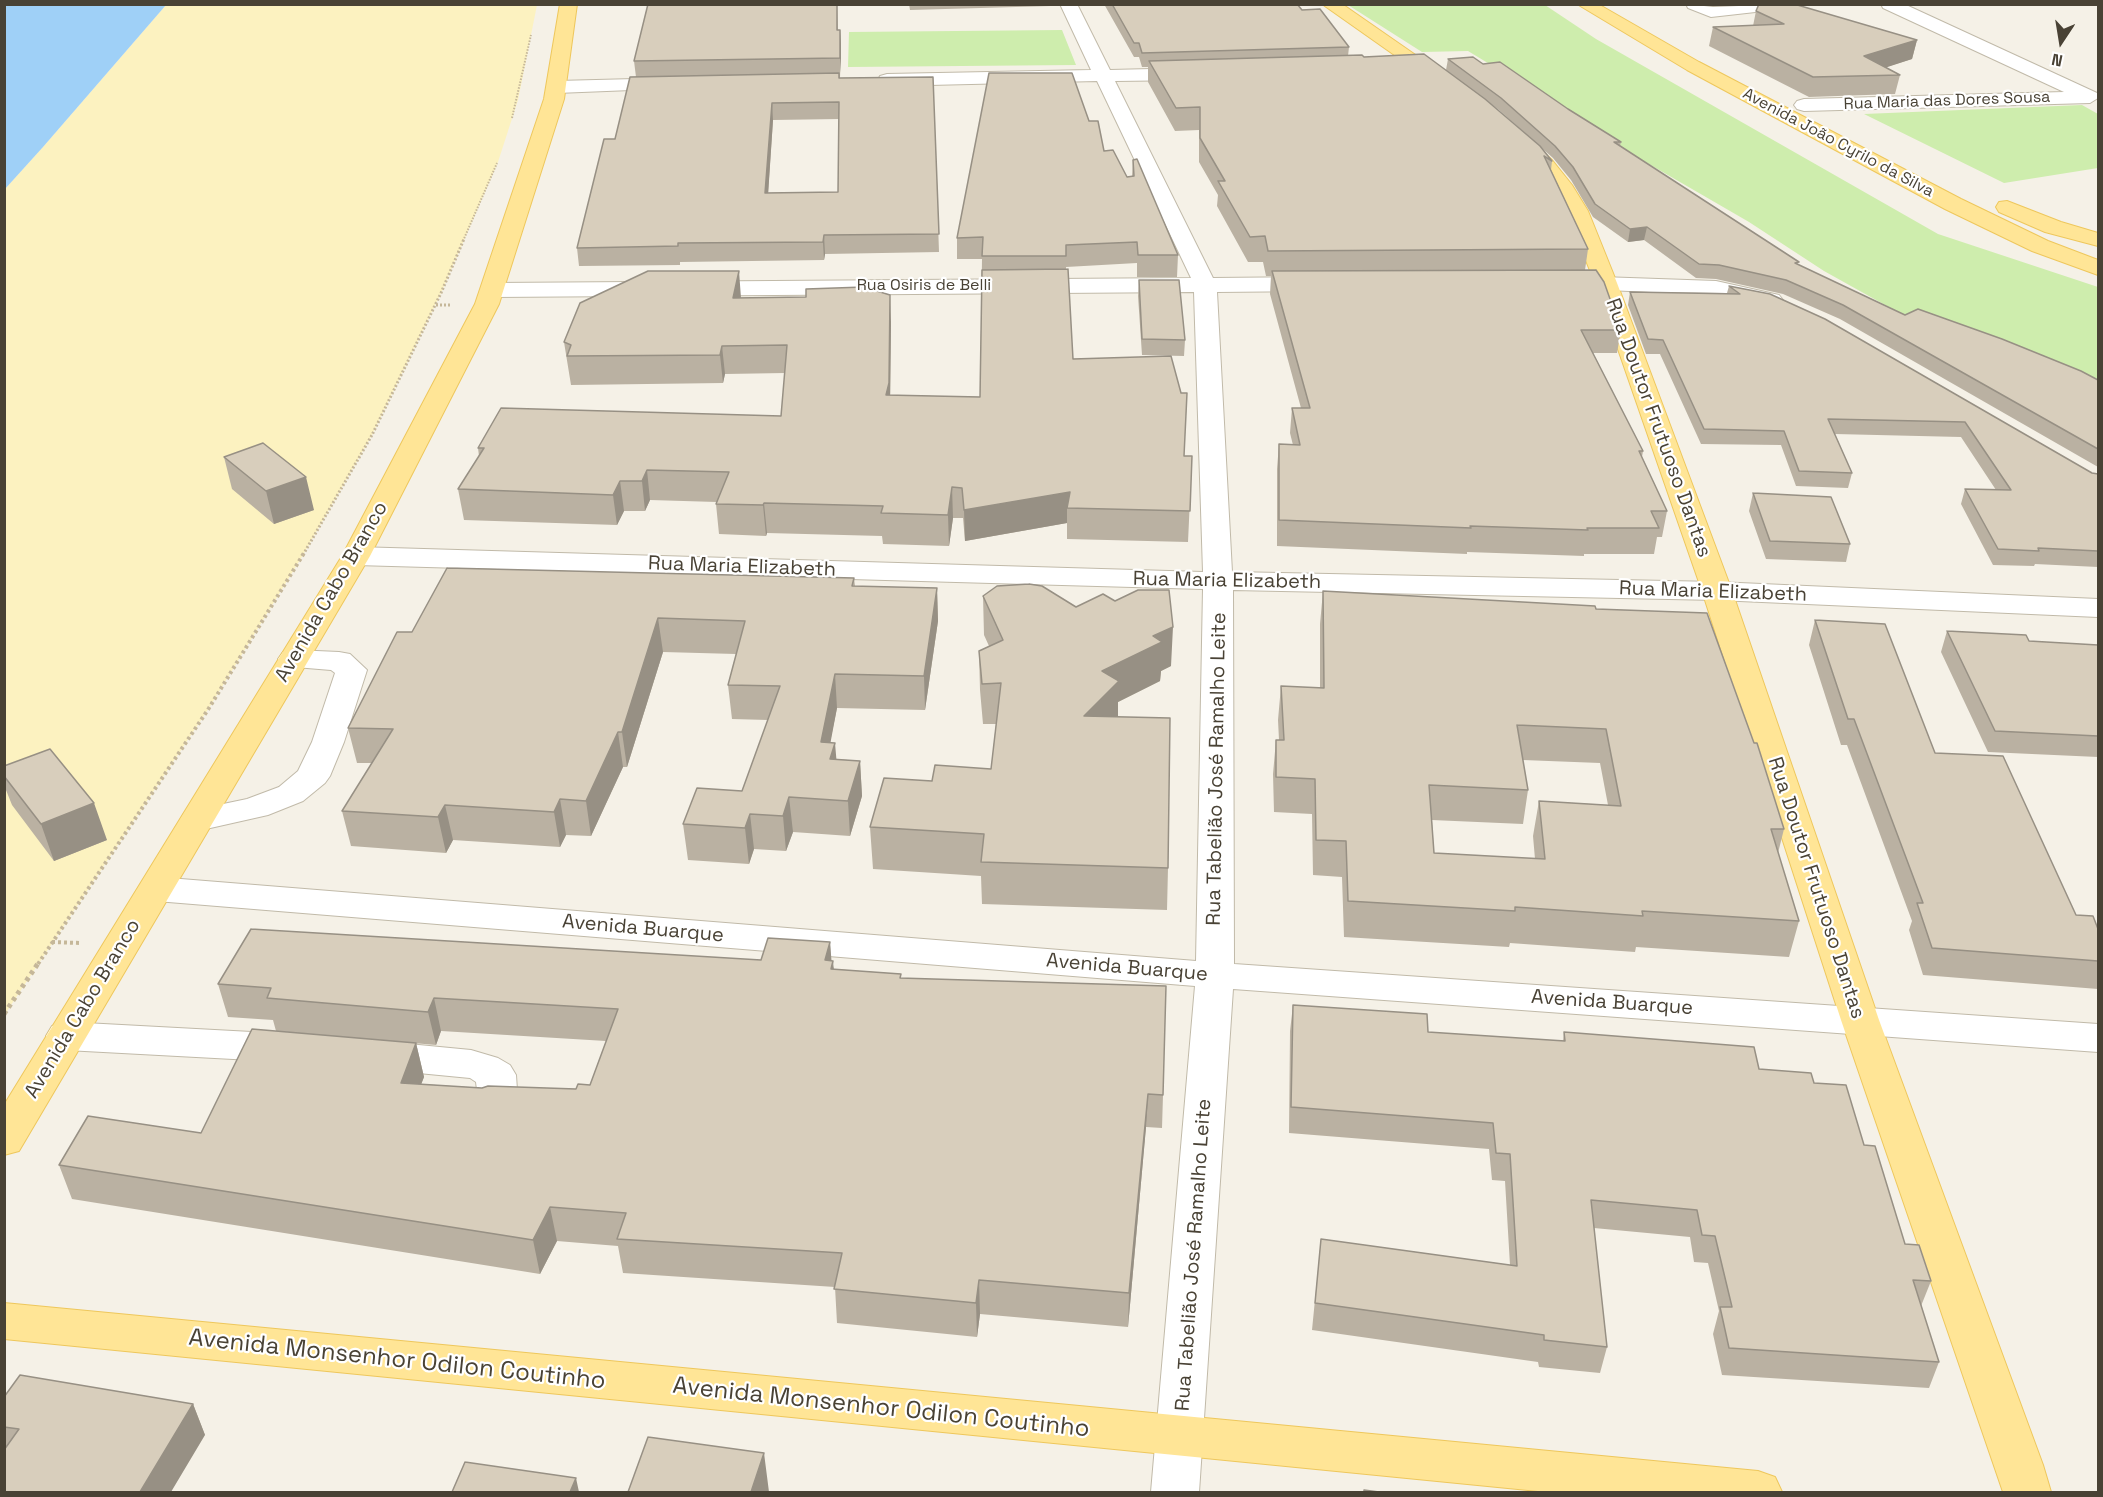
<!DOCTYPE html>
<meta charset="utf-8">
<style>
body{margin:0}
#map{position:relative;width:2103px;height:1497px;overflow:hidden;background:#f5f1e7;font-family:"Space Grotesk",sans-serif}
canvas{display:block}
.frame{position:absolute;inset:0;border:6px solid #494235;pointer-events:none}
.north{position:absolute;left:2031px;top:12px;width:60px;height:60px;-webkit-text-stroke:4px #fff;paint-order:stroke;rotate:192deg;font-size:16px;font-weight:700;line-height:24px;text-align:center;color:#494235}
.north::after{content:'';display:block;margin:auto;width:21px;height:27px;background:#494235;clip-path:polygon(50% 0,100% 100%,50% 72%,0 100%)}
</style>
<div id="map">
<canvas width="2103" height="1497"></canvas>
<div class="frame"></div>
<div class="north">N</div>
</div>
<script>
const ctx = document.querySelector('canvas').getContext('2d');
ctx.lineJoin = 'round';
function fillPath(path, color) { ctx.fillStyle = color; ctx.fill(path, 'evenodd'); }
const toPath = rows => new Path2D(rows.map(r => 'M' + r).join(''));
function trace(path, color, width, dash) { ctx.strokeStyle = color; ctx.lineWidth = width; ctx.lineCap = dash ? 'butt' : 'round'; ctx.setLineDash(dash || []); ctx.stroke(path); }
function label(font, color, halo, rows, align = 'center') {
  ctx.font = font + ' "Space Grotesk",sans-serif'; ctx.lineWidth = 4.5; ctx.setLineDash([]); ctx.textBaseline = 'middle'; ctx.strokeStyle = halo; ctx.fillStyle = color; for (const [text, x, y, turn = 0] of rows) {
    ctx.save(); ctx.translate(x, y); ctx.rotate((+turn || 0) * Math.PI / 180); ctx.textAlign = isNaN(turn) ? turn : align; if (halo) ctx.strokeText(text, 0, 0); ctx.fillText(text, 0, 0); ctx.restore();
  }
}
fillPath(toPath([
 [1348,5,1545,5,1596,39,1938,234,2098,287,2098,391,1903,315,1824,271,1749,222,1547,105,1506,74,1468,51,1422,52],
 [1062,30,1076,65,848,67,849,32],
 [2082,105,2098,114,2098,168,2004,183,1864,114]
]), '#ceedad');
fillPath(toPath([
 [166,5,537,5,518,100,498,162,441,293,372,435,303,555,209,708,5,1014,5,189,43,147]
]), '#fcf2c0');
fillPath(toPath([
 [5,4,166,5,43,147,5,189]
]), '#9fd0f7');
const minor = toPath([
 [1060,4,1077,4,1110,70,1193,68,1200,70,1202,74,1200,78,1193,80,1115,81,1213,278,1317,277,1325,279,1329,284,1325,289,1317,291,1217,292,1232,572,1717,582,2098,599,2098,617,1717,600,1233,590,1234,964,2098,1024,2098,1052,1233,989,1199,1492,1151,1492,1195,986,156,901,143,897,138,889,143,881,156,877,1196,961,1203,589,356,565,346,562,342,556,346,550,356,547,1203,572,1194,292,494,297,486,295,482,290,486,285,494,283,1191,278,1097,81,887,86,880,84,878,80,880,76,887,74,1091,70,1060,4],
 [1686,4,1713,7,1790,4,1782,9,1711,17,1688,8,1686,4],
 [1881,4,1904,4,2097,93,2098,98,2090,103,1804,111,1797,109,1794,105,1797,101,1804,99,2064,92,1883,8,1881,4],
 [674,78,681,80,683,84,681,88,557,93,550,91,548,87,550,83,557,81,674,78],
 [1572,276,1716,281,1779,295,1783,300,1779,305,1771,307,1716,295,1564,288,1561,283,1564,278,1572,276],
 [294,650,339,652,350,654,367,670,344,742,330,776,325,783,303,801,268,815,197,831,185,828,180,820,185,812,247,799,279,787,298,771,312,742,335,673,331,670,283,666,278,659,283,652,294,650],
 [66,1022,289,1034,303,1038,309,1048,303,1058,289,1062,66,1050,52,1046,46,1036,52,1026,66,1022],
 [377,1041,471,1050,498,1058,510,1065,516,1075,517,1090,504,1114,490,1119,476,1114,470,1104,477,1090,476,1082,470,1078,377,1069,363,1065,357,1055,363,1045,377,1041]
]);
const major = toPath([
 [560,4,577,4,564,99,499,304,370,556,19,1151,4,1155,4,1105,342,556,475,304,544,99,560,4],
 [1322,4,1342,4,1453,81,1451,85,1437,85,1322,4],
 [1577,4,1598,4,1699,62,1961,199,2048,241,2098,260,2098,275,2032,251,1945,209,1687,70,1577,4],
 [1521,137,1528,139,1552,160,1572,185,1588,211,1617,283,1732,591,1879,1020,2043,1465,2051,1492,2003,1492,1841,1020,1702,591,1595,283,1566,211,1553,187,1538,168,1511,143,1514,139,1521,137],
 [2007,201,2061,222,2098,233,2098,246,2045,232,1999,212,1996,207,1999,202,2007,201],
 [4,1303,1758,1471,1775,1477,1782,1492,1548,1492,4,1339,4,1303]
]);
trace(minor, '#c1baa9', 2);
trace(major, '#eec75c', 2);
trace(toPath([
 [512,118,531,35],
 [463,241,497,163]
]), '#c5b799', 2, [1.5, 1.5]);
trace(toPath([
 [436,305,450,305],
 [303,555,372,435,441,293,464,239]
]), '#c5b799', 3, [2, 2]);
trace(toPath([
 [52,942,80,943],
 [38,964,209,708,304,553]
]), '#c5b799', 4, [3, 3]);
trace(toPath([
 [4,1014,39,962]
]), '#c5b799', 5, [4, 4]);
fillPath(minor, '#fff');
fillPath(major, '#ffe596');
fillPath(toPath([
 [648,4,837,4,838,30,840,30,841,45,840,78,933,77,939,252,825,254,824,260,680,262,680,265,579,266,577,248,636,77,634,61],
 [839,119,838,192,768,193,773,120],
 [909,4,1051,4,1051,6,910,10],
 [1104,4,1297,4,1302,10,1349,47,1348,56,1446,70,1448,59,1483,64,1568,109,1621,142,1620,146,1799,265,1905,315,2098,380,2098,467,1840,319,1783,294,1716,279,1696,278,1644,240,1628,242,1593,217,1571,180,1553,158,1499,110,1491,104,1552,161,1551,170,1588,249,1585,270,1621,330,1617,353,1593,353,1643,451,1642,457,1667,511,1662,537,1657,537,1654,554,1584,554,1584,556,1467,552,1467,554,1277,546,1277,469,1279,444,1293,445,1290,433,1292,408,1301,408,1270,294,1271,276,1266,276,1263,262,1248,262,1217,206,1218,195,1199,162,1199,130,1175,131,1148,82,1148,67,1142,67,1139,57,1134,57],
 [1756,11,1917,40,1912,59,1886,67,1900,75,1895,94,1809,97,1709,46,1713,27,1753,26],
 [1089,121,1104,151,1127,177,1132,176,1133,160,1178,255,1177,277,1137,277,1137,263,1066,267,1073,359,1184,456,1192,456,1188,542,1067,539,1067,523,965,541,963,518,953,518,949,546,883,544,882,536,767,533,766,536,719,534,716,504,717,502,650,500,645,511,624,511,617,525,464,520,458,489,479,456,478,448,781,416,785,373,725,374,723,383,571,385,564,342,741,298,891,322,890,395,980,397,982,259,957,259,957,238],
 [1139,280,1185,340,1184,356,1142,355,1138,296],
 [1729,286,2092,473,2098,474,2098,567,2035,564,2034,566,1993,565,1961,504,1965,489,1996,490,1961,437,1835,434,1852,473,1848,488,1796,486,1781,445,1701,444,1660,354,1646,354,1628,305,1630,292,1727,293],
 [224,457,314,510,274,524,232,489],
 [1753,493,1850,544,1846,562,1766,559,1749,511],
 [854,578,855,586,937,588,938,621,925,710,837,708,830,742,836,759,860,761,862,796,850,836,793,832,786,851,754,849,749,864,688,860,683,824,742,791,768,720,732,719,728,685,736,654,663,652,627,767,623,767,591,836,566,835,560,847,453,840,446,853,351,846,342,811,372,763,357,763,348,728,412,632],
 [1323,591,1596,609,1784,829,1778,853,1799,921,1789,957,1636,947,1635,952,1510,943,1509,947,1344,937,1342,877,1313,875,1312,814,1274,812,1273,774,1276,740,1279,740,1278,720,1281,686,1320,688,1320,624],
 [1523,760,1600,763,1608,805,1539,801,1533,836,1535,859,1434,853,1432,820,1523,824,1528,790],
 [983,596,1171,666,1161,671,1160,681,1118,702,1118,717,1168,868,1167,910,982,904,981,876,873,869,870,827,932,781,991,769,996,724,983,724,980,690,979,651,989,646,984,635],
 [1815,620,1935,753,2076,915,2098,929,2098,989,1923,975,1909,930,1912,921,1847,745,1841,745,1809,645],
 [1947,631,2029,641,2098,645,2098,757,1988,752,1941,652],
 [4,766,107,840,54,861,12,805,4,785],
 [830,942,831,961,834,969,901,974,901,978,1163,1095,1162,1128,1146,1127,1128,1327,980,1314,977,1337,837,1323,835,1287,623,1273,618,1246,557,1241,540,1274,72,1199,59,1165,201,1133,416,1043,424,1077,421,1084,482,1088,576,1089,590,1085,606,1041,441,1031,436,1045,276,1031,273,1020,228,1017,218,984,761,960],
 [1293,1005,1428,1032,1563,1041,1564,1032,1759,1069,1814,1083,1864,1145,1905,1244,1931,1281,1921,1306,1939,1362,1929,1388,1722,1375,1713,1334,1719,1311,1708,1263,1694,1262,1690,1237,1594,1228,1607,1347,1600,1373,1539,1367,1538,1362,1312,1330,1321,1239,1510,1265,1505,1181,1492,1180,1489,1149,1289,1133,1290,1031],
 [4,1397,193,1404,205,1435,4,1492]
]), '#bab1a2');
fillPath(toPath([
 [840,30,841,45,841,73,840,58],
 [1917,40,1912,59,1860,76,1864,56],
 [772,103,773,120,767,211,765,193],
 [1647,227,1644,240,1628,242,1630,229],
 [824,235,825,254,824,260,823,242],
 [739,271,741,298,733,298],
 [890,295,891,322,890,412,886,395],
 [722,346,725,374,723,383,720,355],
 [647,470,650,500,645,511,642,481],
 [306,477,314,510,274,524,266,491],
 [620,481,624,511,617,525,613,495],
 [952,487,953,518,949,546,948,515],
 [1070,492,1067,508,1067,523,965,541,964,510],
 [764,503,767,533,766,536,763,505],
 [937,588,938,621,925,710,924,676],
 [658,618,663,652,627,767,622,732],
 [1173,627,1171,666,1161,671,1160,681,1118,702,1118,721,1084,716,1102,671,1153,636],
 [835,674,837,708,824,777,821,742],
 [618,732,623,767,591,836,586,801],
 [835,743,838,778,830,759],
 [860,761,862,796,850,836,848,801],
 [789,797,793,832,786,851,783,816],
 [560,799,566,835,560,847,554,812],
 [94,803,107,840,54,861,41,824],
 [445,805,453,840,446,853,438,817],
 [750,814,754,849,749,864,745,828],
 [830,942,832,967,833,961,836,994,825,960],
 [434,998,441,1031,436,1045,428,1012],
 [416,1043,424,1077,409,1116,401,1083],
 [1148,1094,1146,1127,1128,1327,1129,1293],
 [550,1207,557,1241,540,1274,533,1240],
 [979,1280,980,1314,977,1337,976,1303],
 [193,1404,205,1435,171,1492,140,1492],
 [764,1453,769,1492,751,1492],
 [576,1478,579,1492,570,1492]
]), '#979084');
const building = toPath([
 [648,4,837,4,837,30,840,30,840,58,634,61,648,4],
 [1112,4,1297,4,1302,10,1320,9,1349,47,1142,53,1139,43,1134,43,1112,4],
 [1759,4,1794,4,1917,40,1864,56,1900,75,1813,77,1713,27,1784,24,1756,11,1759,4],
 [1424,54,1485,99,1540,146,1552,161,1544,156,1588,249,1268,251,1265,236,1250,237,1218,181,1225,181,1200,138,1200,107,1176,108,1149,61,1362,55,1364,57,1424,54],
 [1473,57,1483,64,1500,62,1568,109,1621,142,1614,142,1799,262,1795,263,1905,315,1918,309,2002,339,2081,371,2098,380,2098,449,1843,305,1786,280,1719,265,1699,264,1647,227,1630,229,1595,204,1573,167,1555,146,1501,98,1448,59,1473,57],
 [839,73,839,78,933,77,939,234,824,235,823,242,678,243,678,246,577,248,604,139,615,139,630,77,839,73],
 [839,102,838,192,765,193,772,103,839,102],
 [989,73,1072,73,1089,121,1098,121,1104,151,1113,150,1127,177,1134,176,1133,160,1137,159,1178,255,1138,255,1137,242,1066,245,1066,256,982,256,983,237,957,238,989,73],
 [1068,269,1073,359,1171,356,1181,393,1187,393,1184,456,1192,456,1190,511,1067,508,1070,492,964,510,962,488,952,487,948,515,881,513,883,506,764,503,763,505,716,504,729,472,647,470,642,481,620,481,613,495,458,489,484,448,478,448,501,408,781,416,787,345,722,346,720,355,567,356,571,345,564,342,580,303,648,271,739,271,733,298,806,297,806,289,864,287,890,295,889,383,886,395,980,397,982,270,1068,269],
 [1596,270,1604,282,1621,330,1581,330,1643,451,1639,451,1667,511,1651,511,1659,528,1587,528,1588,530,1470,526,1471,528,1279,520,1279,444,1300,445,1292,408,1310,408,1272,271,1596,270],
 [1139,280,1179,280,1185,340,1142,339,1139,280],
 [1729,286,1770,294,1825,319,2092,473,2098,474,2098,551,2038,548,2039,551,1998,549,1965,489,2011,490,1965,422,1828,419,1852,473,1799,471,1784,431,1704,429,1663,340,1648,339,1630,292,1740,294,1729,286],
 [263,443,306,477,266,491,224,457,263,443],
 [1753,493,1831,497,1850,544,1770,541,1753,493],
 [447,568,854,578,852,586,937,588,924,676,835,674,821,742,835,743,830,759,860,761,848,801,789,797,783,816,750,814,745,828,683,824,697,788,742,791,780,686,728,685,745,621,658,618,622,732,618,732,586,801,560,799,554,812,445,805,438,817,342,811,393,729,348,728,397,632,412,632,447,568],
 [1029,584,1042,586,1076,607,1103,594,1115,601,1138,590,1169,590,1173,627,1153,636,1162,642,1102,671,1119,681,1084,716,1170,718,1168,868,981,862,984,834,870,827,884,778,932,781,935,765,991,769,1001,683,982,684,979,651,1003,640,983,596,997,586,1029,584],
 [1323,591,1595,606,1596,609,1707,613,1754,743,1757,743,1784,829,1771,829,1799,921,1642,911,1643,916,1515,907,1515,911,1348,901,1346,841,1316,840,1315,779,1276,777,1276,740,1284,740,1281,686,1324,688,1323,591],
 [1517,725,1606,729,1621,806,1539,801,1545,859,1434,853,1429,785,1528,790,1517,725],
 [1815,620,1885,624,1935,753,2003,756,2076,915,2093,916,2098,929,2098,961,1932,948,1917,903,1923,903,1854,719,1848,719,1815,620],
 [1947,631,2026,635,2029,641,2098,645,2098,736,1995,731,1947,631],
 [50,749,94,803,41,824,4,776,4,766,50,749],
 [251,929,761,960,768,938,830,942,825,960,833,961,831,969,901,974,900,978,1166,986,1163,1095,1148,1094,1129,1293,979,1280,976,1303,834,1289,842,1253,617,1239,626,1213,550,1207,533,1240,59,1165,88,1116,201,1133,252,1029,416,1043,401,1083,482,1088,488,1086,576,1089,578,1084,590,1085,618,1009,434,998,428,1012,267,998,271,988,218,984,251,929],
 [1293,1005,1427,1014,1428,1032,1565,1041,1564,1032,1754,1047,1759,1069,1811,1073,1814,1083,1846,1085,1864,1145,1875,1146,1905,1244,1919,1245,1931,1281,1913,1280,1939,1362,1729,1348,1720,1307,1732,1307,1715,1236,1702,1235,1697,1210,1591,1200,1607,1347,1544,1340,1544,1335,1315,1303,1321,1239,1517,1266,1510,1154,1496,1153,1493,1123,1291,1107,1293,1005],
 [20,1375,193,1404,140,1492,142,1492,4,1492,4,1450,19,1429,4,1427,4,1397,20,1375],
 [648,1437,764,1453,751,1492,628,1492,648,1437],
 [465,1462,576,1478,570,1492,452,1492,465,1462],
 [1364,1490,1379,1492,1364,1492,1364,1490]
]);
fillPath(building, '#d8cebc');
trace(building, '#979084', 1.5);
label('16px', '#494235', '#fff', [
 ["Rua Maria das Dores Sousa",1947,101,-2],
 ["Avenida João Cyrilo da Silva",1838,143,28],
 ["Rua Osiris de Belli",924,286]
]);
label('20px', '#494235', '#fff', [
 ["Rua Doutor Frutuoso Dantas",1658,428,70],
 ["Rua Maria Elizabeth",742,567,2],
 ["Rua Maria Elizabeth",1227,581,1],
 ["Avenida Cabo Branco",332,592,-60],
 ["Rua Maria Elizabeth",1713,592,2],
 ["Rua Tabelião José Ramalho Leite",1217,769,-89],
 ["Rua Doutor Frutuoso Dantas",1816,888,72],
 ["Avenida Buarque",643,929,5],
 ["Avenida Buarque",1127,968,5],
 ["Avenida Buarque",1612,1003,4],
 ["Avenida Cabo Branco",83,1009,-59],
 ["Rua Tabelião José Ramalho Leite",1194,1255,-86]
]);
label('24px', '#494235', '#fff', [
 ["Avenida Monsenhor Odilon Coutinho",397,1360,6],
 ["Avenida Monsenhor Odilon Coutinho",881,1408,6]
]);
</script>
